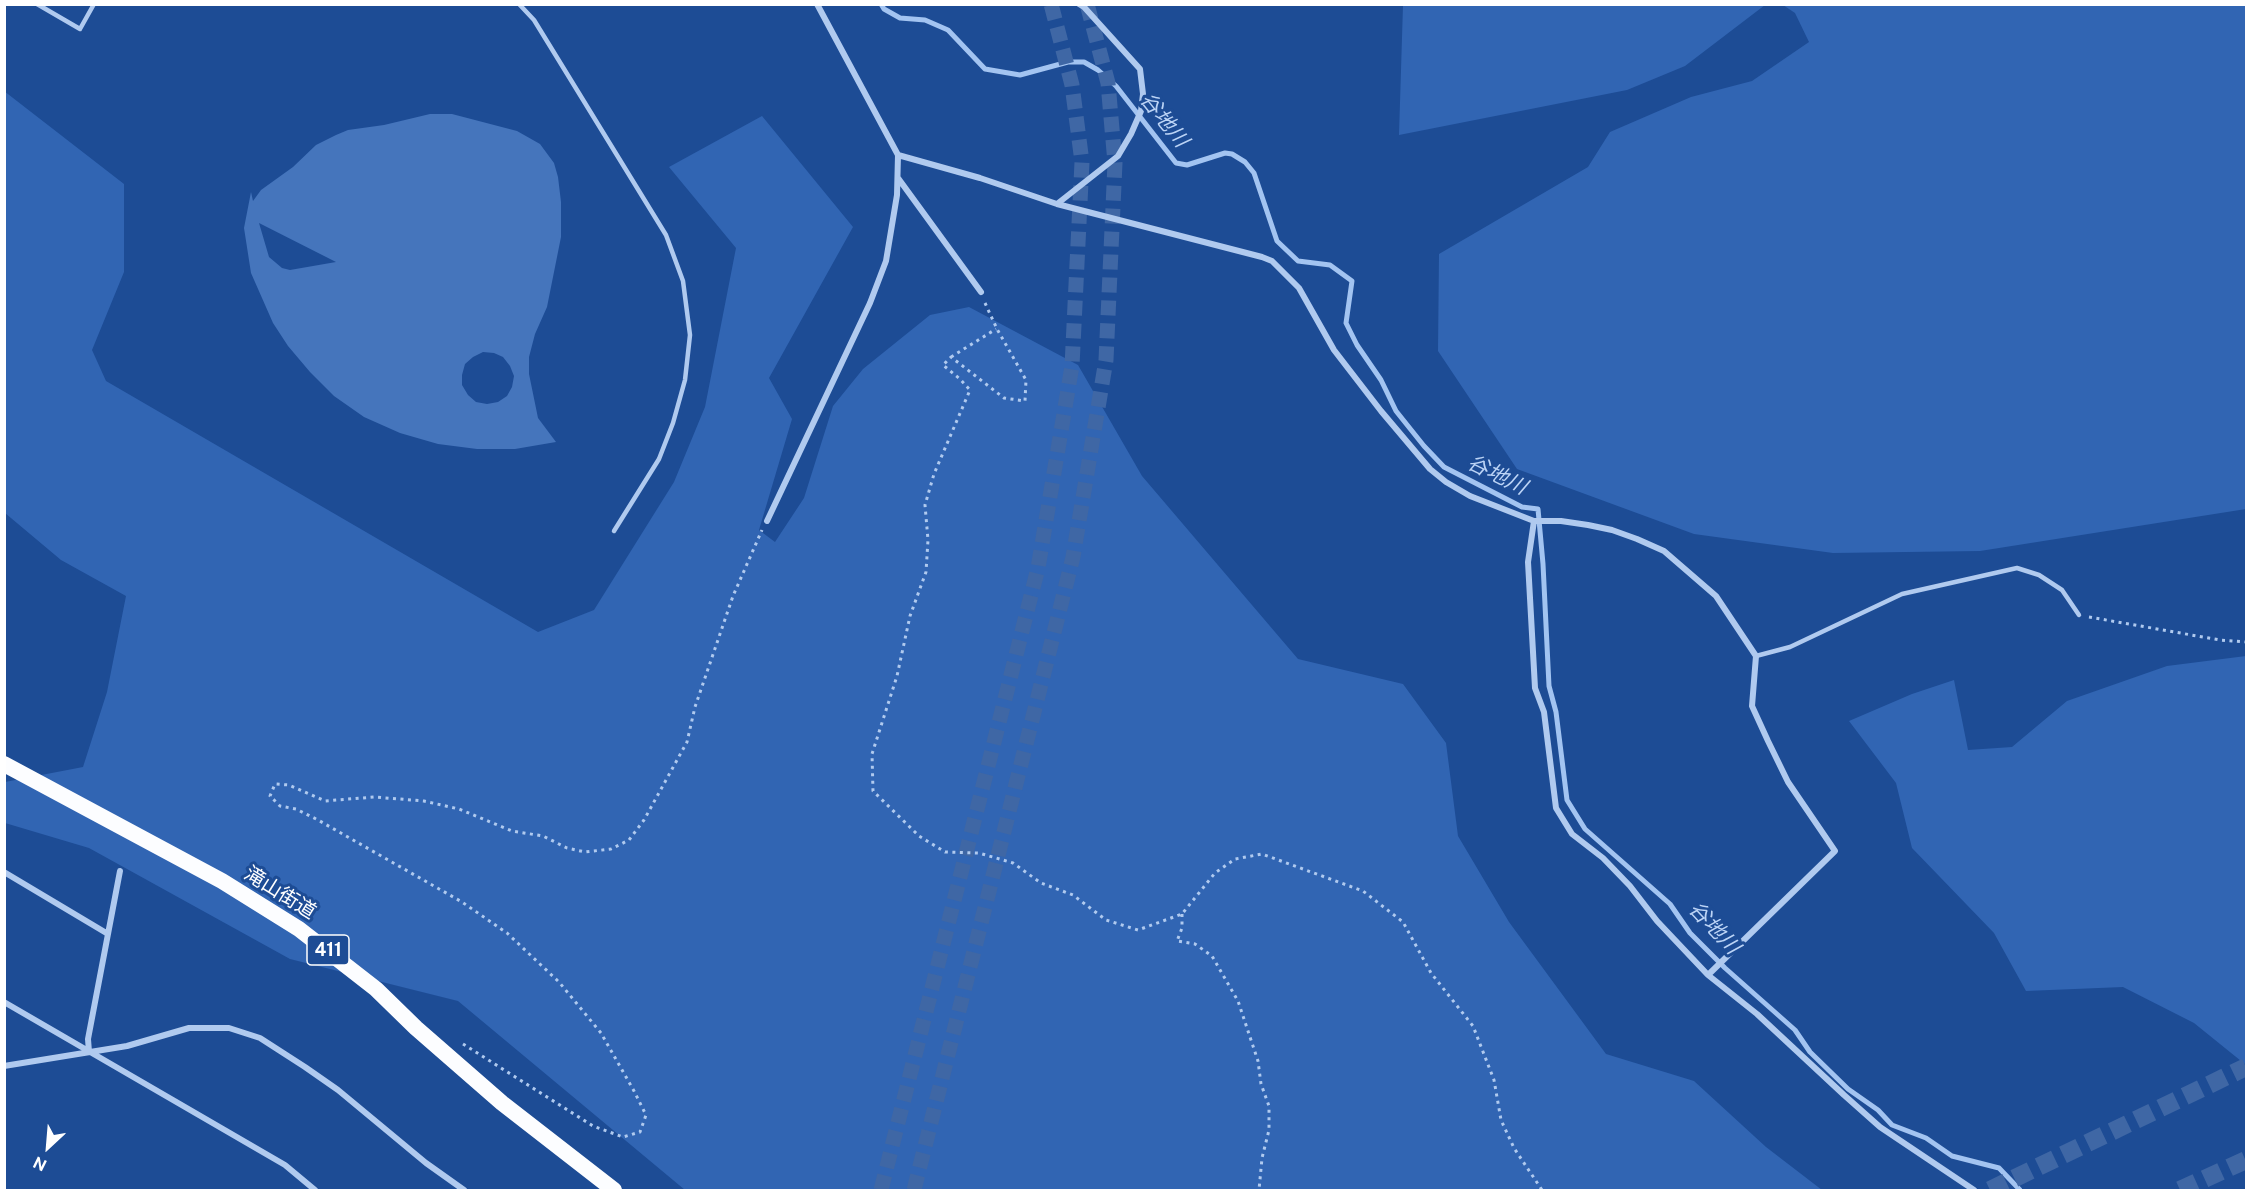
<!DOCTYPE html>
<meta charset="utf-8">
<style>
body{margin:0}
#map{position:relative;width:2251px;height:1195px;overflow:hidden;background:#1d4c95;font-family:"Public Sans",sans-serif}
canvas{display:block}
.frame{position:absolute;inset:0;border:6px solid #fff;pointer-events:none}
.north{position:absolute;left:18px;top:1117px;width:60px;height:60px;-webkit-text-stroke:4px #1d4c95;paint-order:stroke;rotate:206deg;font-size:16px;font-weight:700;line-height:24px;text-align:center;color:#fff}
.north::after{content:'';display:block;margin:auto;width:21px;height:27px;background:#fff;clip-path:polygon(50% 0,100% 100%,50% 72%,0 100%)}
</style>
<div id="map">
<canvas width="2251" height="1195"></canvas>
<div class="frame"></div>
<div class="north">N</div>
</div>
<script>
const ctx = document.querySelector('canvas').getContext('2d');
ctx.lineJoin = 'round';
function fillPath(path, color) { ctx.fillStyle = color; ctx.fill(path, 'evenodd'); }
const toPath = rows => new Path2D(rows.map(r => 'M' + r).join(''));
function trace(path, color, width, dash) { ctx.strokeStyle = color; ctx.lineWidth = width; ctx.lineCap = dash ? 'butt' : 'round'; ctx.setLineDash(dash || []); ctx.stroke(path); }
function label(font, color, halo, rows, align = 'center') {
  ctx.font = font + ' "Public Sans","Noto Sans JP",sans-serif'; ctx.lineWidth = 6; ctx.setLineDash([]); ctx.textBaseline = 'middle'; ctx.strokeStyle = halo; ctx.fillStyle = color; for (const [text, x, y, turn = 0] of rows) {
    ctx.save(); ctx.translate(x, y); ctx.rotate((+turn || 0) * Math.PI / 180); ctx.textAlign = isNaN(turn) ? turn : align; if (halo) ctx.strokeText(text, 0, 0); ctx.fillText(text, 0, 0); ctx.restore();
  }
}
fillPath(toPath([
 [1403,5,1403,4,1765,5,1685,66,1627,90,1399,135],
 [1783,5,2246,5,2246,509,1980,551,1833,553,1694,534,1517,469,1438,351,1439,254,1588,167,1610,132,1691,97,1752,81,1809,42,1795,13],
 [4,91,124,184,124,272,92,350,106,381,538,632,594,610,674,482,705,407,736,248,669,167,762,116,853,227,769,378,792,419,759,530,775,542,804,498,833,406,863,369,930,315,969,307,1078,365,1142,476,1298,659,1403,684,1446,743,1458,836,1509,922,1606,1054,1694,1081,1766,1147,1822,1190,685,1190,458,1001,290,959,89,848,5,823,5,782,83,767,107,692,126,596,61,560,5,513],
 [2246,656,2246,1065,2194,1023,2123,987,2026,991,1994,933,1912,848,1896,783,1849,721,1912,694,1954,680,1968,750,2012,747,2067,701,2167,666]
]), '#3165b3');
trace(toPath([
 [881,4,884,9,900,18,925,20,948,30,985,69,1020,75,1068,62,1084,62,1098,70,1116,86,1176,163,1187,165,1225,153,1232,154,1245,162,1254,173,1277,241,1298,261,1330,265,1352,281,1346,323,1357,345,1381,380,1396,411,1424,446,1444,467,1522,507,1538,509,1543,564,1549,686,1556,712,1567,800,1585,829,1670,904,1690,933,1725,968,1795,1030,1810,1052,1848,1089,1878,1110,1892,1125,1926,1138,1952,1156,1999,1168,2020,1190]
]), '#a3c4f1', 5);
fillPath(toPath([
 [430,114,452,114,517,131,540,144,554,163,558,177,561,202,561,237,547,307,535,334,529,357,529,374,538,418,556,442,515,449,477,449,438,444,400,433,364,417,334,396,310,372,288,346,273,323,251,273,244,228,251,192,253,201,261,190,293,167,316,145,336,135,348,130,384,125],
 [259,223,336,262,290,270,282,268,269,257],
 [483,352,494,353,503,357,510,366,514,376,512,387,507,396,498,402,487,404,476,402,468,395,462,385,462,375,465,364,473,357]
]), '#4575bc');
trace(toPath([
 [881,1190,1038,568,1072,366,1082,162,1072,85,1051,4],
 [914,1190,1073,557,1106,360,1115,163,1108,83,1087,4]
]), '#3f67a5', 15, [15, 8]);
trace(toPath([
 [1990,1190,2246,1067],
 [2180,1190,2246,1160]
]), '#3f67a5', 18, [18, 9]);
trace(toPath([
 [985,303,997,329,1026,380,1025,401,1004,398,951,357,943,365,960,379,970,390,934,474,925,505,928,540,926,572,910,616,897,676,872,754,873,791,919,836,945,852,979,853,1013,863,1041,883,1073,895,1106,920,1138,930,1182,914,1215,873,1235,859,1262,854,1363,891,1403,922,1431,973,1473,1026,1494,1080,1501,1120,1514,1148,1542,1190],
 [951,357,996,329],
 [2089,617,2220,640,2246,642],
 [1182,914,1182,928,1177,941,1195,944,1212,956,1238,1001,1258,1061,1261,1084,1269,1106,1269,1130,1262,1158,1259,1190],
 [463,1044,593,1126,623,1137,640,1132,646,1115,634,1091,601,1033,559,982,507,933,462,902,318,820,296,809,280,806,270,796,275,784,289,785,325,801,374,797,424,801,459,809,512,831,543,836,567,848,585,852,611,849,629,840,644,820,687,742,695,707,733,596,762,530]
]), '#b0caef', 3, [3, 4.5]);
trace(toPath([
 [37,4,80,29,94,4],
 [519,4,534,20,666,235,683,281,690,335,685,380,673,423,659,459,614,531],
 [1756,656,1790,647,1902,594,2017,568,2039,575,2062,590,2079,615]
]), '#b0caef', 4.5);
trace(toPath([
 [898,155,980,178,1057,204,1262,257,1272,261,1299,288,1334,350,1381,411,1430,469,1446,482,1470,496,1534,521,1561,521,1588,525,1612,530,1637,539,1664,551,1716,596,1756,656,1752,706,1768,741,1788,782,1835,851,1708,975],
 [898,178,981,292],
 [1057,204,1118,156,1131,134,1141,111,1143,94,1140,69,1084,7,1079,4],
 [767,521,870,303,886,261,897,195,898,155,817,4],
 [1534,521,1528,562,1535,688,1544,712,1556,808,1572,834,1603,858,1630,886,1657,921,1708,975,1757,1014,1844,1095,1880,1127,1974,1190],
 [4,872,108,934],
 [4,1002,285,1165,315,1190],
 [89,1052,88,1039,120,871],
 [4,1066,127,1046,189,1028,229,1028,260,1038,305,1067,338,1090,426,1163,464,1190]
]), '#b0caef', 6);
trace(toPath([
 [4,764,222,881,299,929,376,989,416,1028,502,1103,614,1190]
]), '#fcfdff', 16);
for (const [x, y, w] of [
 [328,950,42]
]) { const box = new Path2D(); box.roundRect(x - w / 2, y - 15, w, 30, 4.5); ctx.fillStyle = '#1d4c95'; ctx.fill(box); trace(box, '#fff', 1.5); }
label('bold 18px', '#fff', null, [
 ["411",328,950]
]);
label('20px', '#fff', '#1d4c95', [
 ["滝山街道",280,893,32]
]);
label('italic 21px', '#bcd4f6', '#1d4c95', [
 ["谷地川",1164,120,51],
 ["谷地川",1497,475,26],
 ["谷地川",1714,928,47]
]);
</script>
